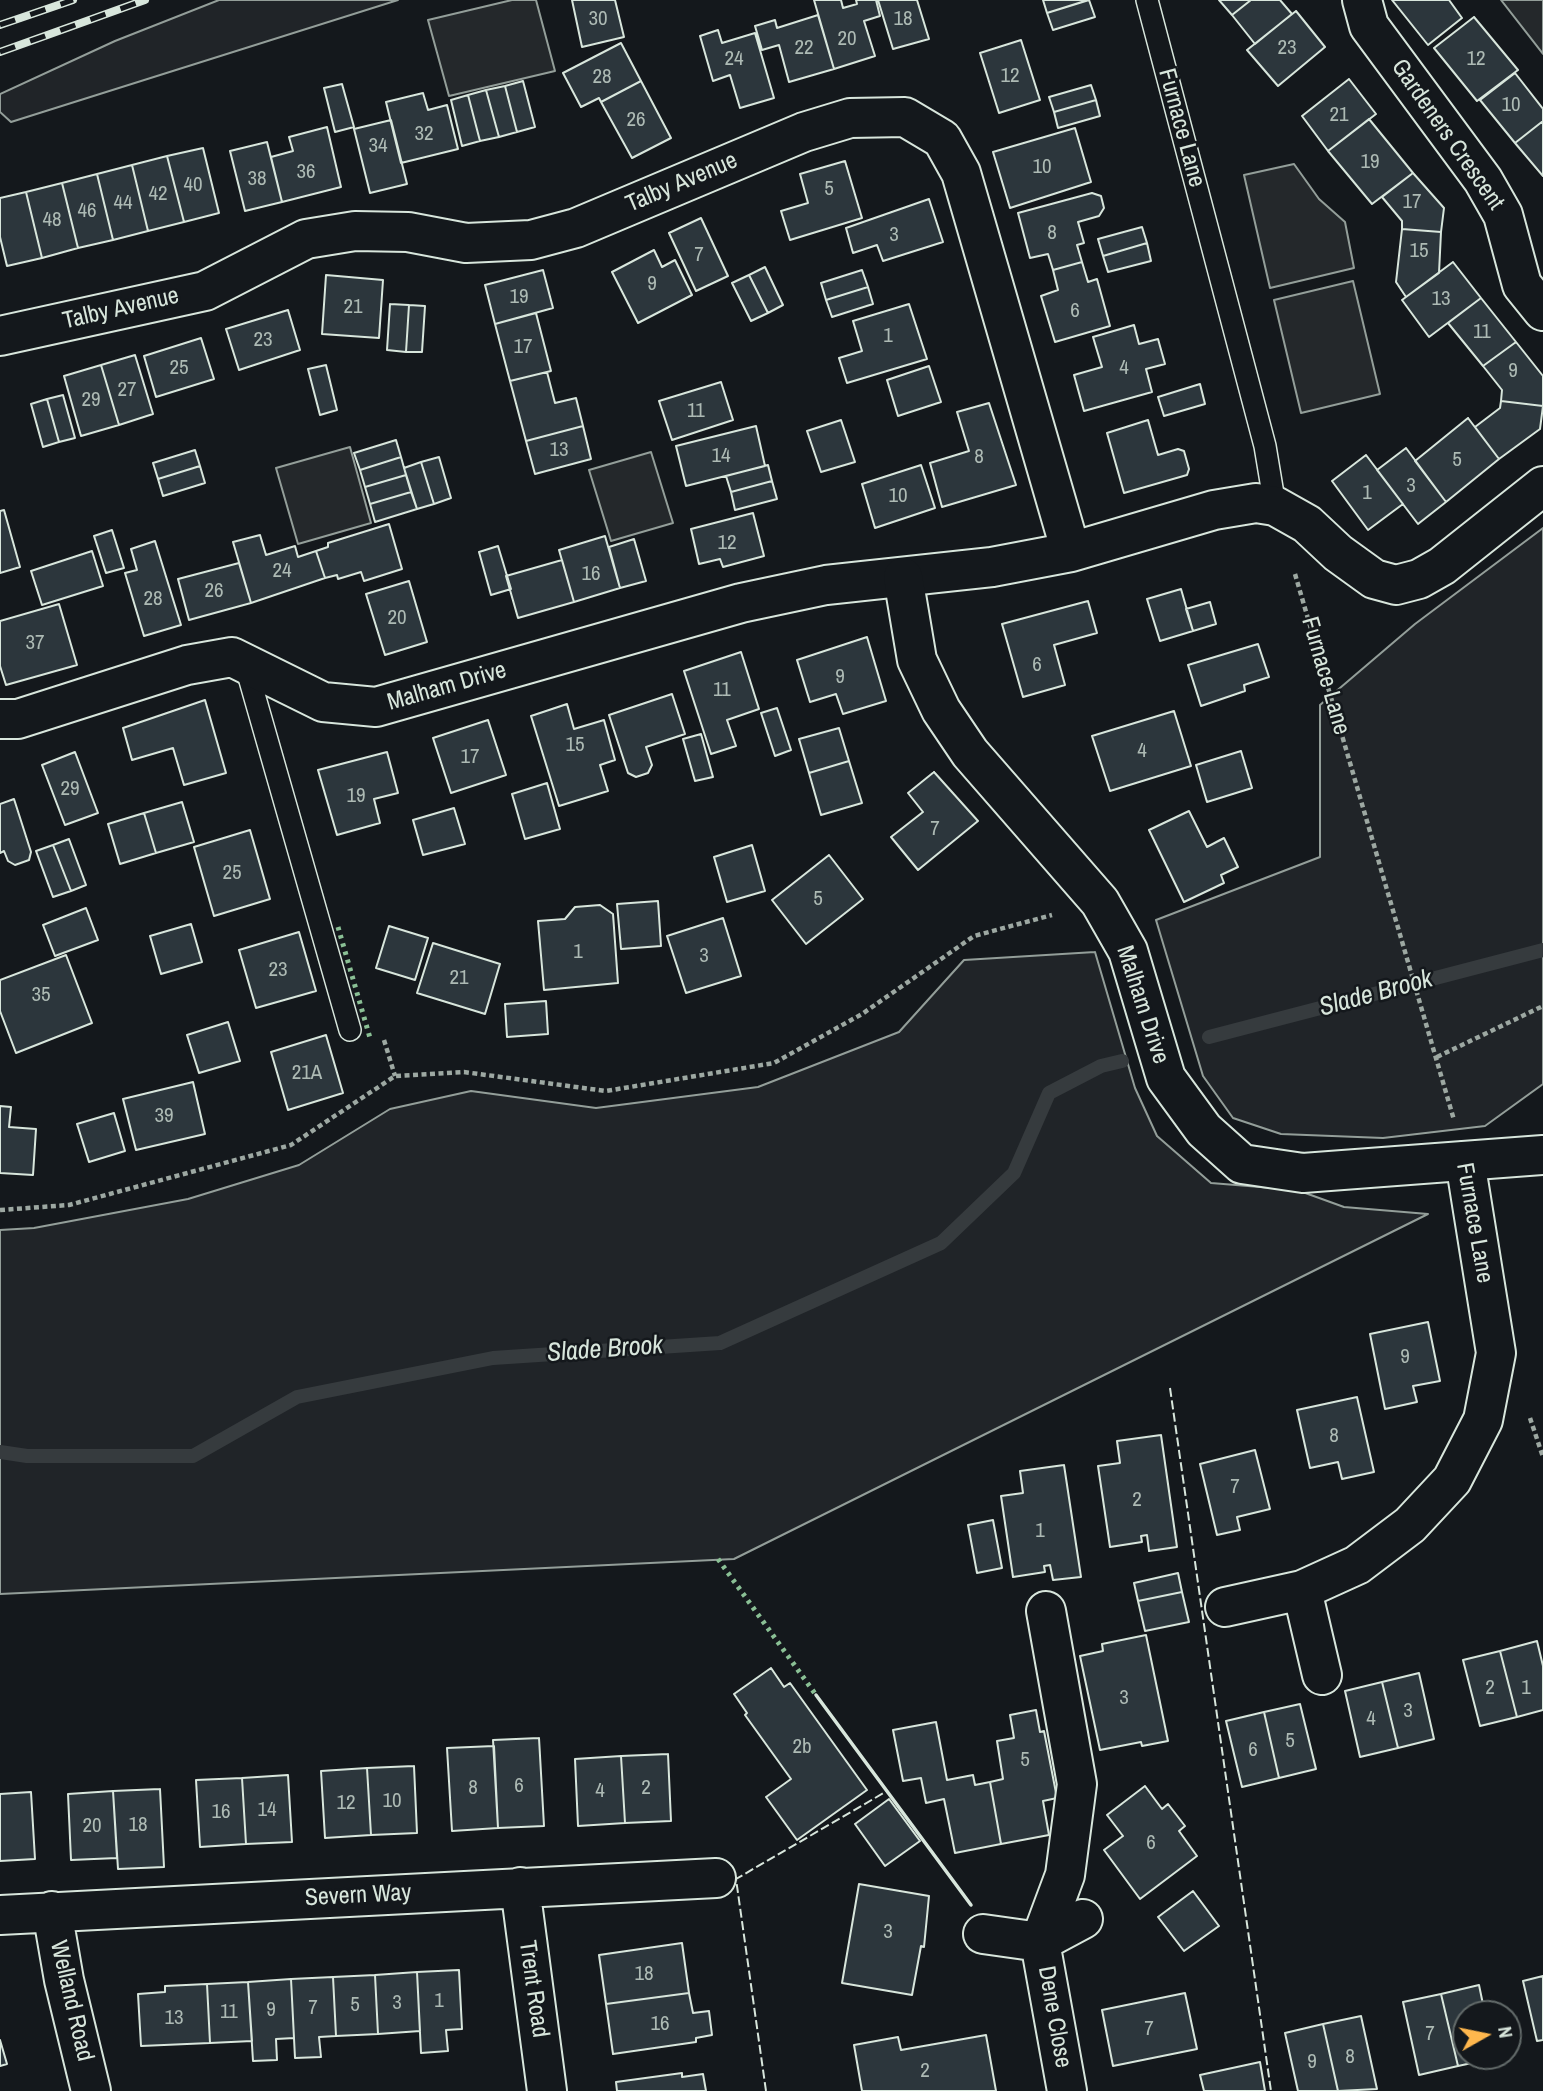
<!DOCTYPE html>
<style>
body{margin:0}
#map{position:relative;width:1543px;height:2091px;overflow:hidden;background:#14181c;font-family:"Archivo Narrow",sans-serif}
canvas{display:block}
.north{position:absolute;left:1452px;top:2000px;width:70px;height:70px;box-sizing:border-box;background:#14181c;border:2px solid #626a69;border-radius:50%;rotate:81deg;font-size:19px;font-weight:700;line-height:28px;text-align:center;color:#d8e6dc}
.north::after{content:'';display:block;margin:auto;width:24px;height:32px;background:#ffb74d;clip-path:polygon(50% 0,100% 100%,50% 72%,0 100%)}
</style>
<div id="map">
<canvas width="1543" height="2091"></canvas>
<div class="north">N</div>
</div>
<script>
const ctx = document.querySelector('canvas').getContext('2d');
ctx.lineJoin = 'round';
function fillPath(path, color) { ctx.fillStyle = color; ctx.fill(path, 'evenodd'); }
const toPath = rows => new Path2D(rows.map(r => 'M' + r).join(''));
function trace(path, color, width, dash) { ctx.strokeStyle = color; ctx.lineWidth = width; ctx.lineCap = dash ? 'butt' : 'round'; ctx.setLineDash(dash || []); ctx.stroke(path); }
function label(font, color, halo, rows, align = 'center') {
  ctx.font = font + ' "Archivo Narrow",sans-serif'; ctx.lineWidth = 5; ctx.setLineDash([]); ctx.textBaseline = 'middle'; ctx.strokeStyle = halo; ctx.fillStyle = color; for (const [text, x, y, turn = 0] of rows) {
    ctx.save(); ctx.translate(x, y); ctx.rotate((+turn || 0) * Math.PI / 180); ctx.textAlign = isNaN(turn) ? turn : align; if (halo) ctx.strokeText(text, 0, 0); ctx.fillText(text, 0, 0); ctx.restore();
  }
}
const green = toPath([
 [219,0,398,0,11,122,0,112,0,94,115,41,219,0],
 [1543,528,1543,1084,1485,1126,1383,1138,1281,1134,1233,1118,1203,1076,1156,920,1320,857,1320,705,1415,624,1543,528],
 [1095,952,1135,1088,1157,1136,1211,1183,1297,1190,1344,1207,1428,1214,734,1559,0,1594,0,1230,34,1228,188,1199,299,1165,390,1109,471,1091,596,1108,758,1087,899,1032,964,960,1095,952]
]);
fillPath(green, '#202428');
trace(green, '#939e99', 2);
const parking = toPath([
 [512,0,536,0,555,71,449,96,428,20,512,0],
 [1501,0,1543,0,1543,54,1501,0],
 [1294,164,1319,199,1345,222,1354,268,1270,288,1244,175,1294,164],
 [1353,281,1380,394,1301,413,1274,300,1353,281],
 [350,447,371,523,298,544,276,468,350,447],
 [651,452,673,523,611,541,589,470,651,452]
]);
fillPath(parking, '#24282b');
trace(parking, '#939e99', 2);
trace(toPath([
 [1209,1037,1543,950],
 [0,1452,27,1456,193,1456,297,1397,493,1358,720,1343,941,1243,1014,1173,1049,1093,1101,1066,1122,1061]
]), '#363b3e', 14);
const building = toPath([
 [572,0,615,0,624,37,582,47,572,0],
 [814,0,841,0,843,8,857,4,856,0,876,0,880,16,864,21,875,56,834,69,814,0],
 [878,0,917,0,929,39,893,49,878,0],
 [1043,0,1088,0,1047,13,1043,0],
 [1089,0,1095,17,1053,30,1047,13,1089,0],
 [1219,0,1251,0,1232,15,1219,0],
 [1251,0,1280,0,1292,14,1255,44,1232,15,1251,0],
 [1392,0,1449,0,1462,18,1428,45,1392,0],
 [1296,11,1325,47,1278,86,1247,50,1296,11],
 [818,15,834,69,789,82,779,45,762,50,755,26,775,20,777,28,818,15],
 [1474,17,1518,70,1477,101,1434,48,1474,17],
 [718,30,722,43,755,33,774,98,740,108,730,75,713,81,700,36,718,30],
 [1021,40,1040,100,999,113,980,53,1021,40],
 [621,43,641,81,601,102,599,98,581,107,563,73,621,43],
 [1515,73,1543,109,1543,121,1515,143,1480,100,1515,73],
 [1349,79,1376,114,1328,151,1302,116,1349,79],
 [523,81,535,127,517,132,505,86,523,81],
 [641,81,671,138,632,158,601,102,641,81],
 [342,84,354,127,335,132,324,88,342,84],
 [1091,85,1096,100,1054,112,1049,97,1091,85],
 [505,86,517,132,499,137,486,90,505,86],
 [486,90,499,137,480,141,468,95,486,90],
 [423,93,428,110,447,105,458,149,401,163,386,102,423,93],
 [468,95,480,141,462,146,451,100,468,95],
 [1096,100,1100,116,1058,128,1054,112,1096,100],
 [1369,119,1413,173,1372,204,1328,151,1369,119],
 [391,120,407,184,370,193,354,129,391,120],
 [1543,121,1543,176,1515,143,1543,121],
 [327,127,341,187,282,202,271,157,293,151,289,137,327,127],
 [1075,128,1091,182,1010,208,993,152,1075,128],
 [267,142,282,202,245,211,230,151,267,142],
 [203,148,219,213,184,222,167,156,203,148],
 [167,156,184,222,148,231,132,165,167,156],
 [845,161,862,218,790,240,781,211,808,203,800,174,845,161],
 [132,165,148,231,113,240,97,174,132,165],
 [1413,173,1444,208,1441,232,1402,229,1402,221,1382,197,1413,173],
 [97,174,113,240,78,248,62,183,97,174],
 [62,183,78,248,42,258,26,192,62,183],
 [26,192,42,258,7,266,0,237,0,198,26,192],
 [1092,193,1101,196,1104,208,1099,216,1078,222,1084,243,1077,245,1082,262,1053,270,1048,254,1030,258,1018,213,1092,193],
 [929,199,943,242,883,261,877,245,853,253,846,228,929,199],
 [701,218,728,276,696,291,669,233,701,218],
 [1142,227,1147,243,1103,256,1098,239,1142,227],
 [1402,229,1441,232,1439,273,1406,297,1396,282,1402,229],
 [1147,243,1151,261,1108,272,1103,256,1147,243],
 [654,250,662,267,675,260,692,295,638,323,612,272,654,250],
 [1082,262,1088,282,1097,279,1110,326,1055,342,1041,296,1058,290,1053,270,1082,262],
 [1453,262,1481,298,1429,337,1402,300,1453,262],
 [765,267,783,305,768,313,749,275,765,267],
 [543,270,553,308,495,324,485,285,543,270],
 [862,270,868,287,826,300,821,283,862,270],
 [326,275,383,280,379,338,322,334,326,275],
 [749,275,768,313,751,321,732,283,749,275],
 [868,287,873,304,832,317,826,300,868,287],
 [1481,298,1516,342,1483,366,1448,323,1481,298],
 [390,304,409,305,406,352,387,350,390,304],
 [909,304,927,359,847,383,839,358,862,351,853,321,909,304],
 [409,305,425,306,422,352,406,352,409,305],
 [288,310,300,350,239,370,226,329,288,310],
 [536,313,551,371,510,381,495,324,536,313],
 [1134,325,1139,344,1158,339,1165,364,1146,369,1152,392,1084,411,1074,375,1102,367,1093,337,1134,325],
 [201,338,214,379,156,397,144,356,201,338],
 [1516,342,1543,376,1543,406,1501,401,1502,390,1483,366,1516,342],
 [135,355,153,414,119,425,101,365,135,355],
 [101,365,119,425,81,436,64,376,101,365],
 [326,365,337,410,320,415,308,369,326,365],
 [929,366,941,402,898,416,887,380,929,366],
 [547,372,555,403,576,398,583,426,526,441,510,381,547,372],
 [721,382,733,420,672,440,659,401,721,382],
 [1200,384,1205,404,1164,416,1158,397,1200,384],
 [63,395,75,438,59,442,47,399,63,395],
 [47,399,59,442,43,447,31,404,47,399],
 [1501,401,1543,406,1540,429,1499,459,1475,427,1500,408,1501,401],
 [989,403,1016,485,942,507,930,463,969,451,957,412,989,403],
 [1468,418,1499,459,1446,502,1415,461,1468,418],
 [841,420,855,462,821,472,807,431,841,420],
 [1148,420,1158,455,1178,449,1184,451,1189,469,1187,475,1124,493,1107,433,1148,420],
 [583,426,591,459,535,474,526,441,583,426],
 [756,426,765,466,686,486,676,446,756,426],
 [396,440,401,457,360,470,354,453,396,440],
 [1406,448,1446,502,1418,524,1377,470,1406,448],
 [195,450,200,466,158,479,153,463,195,450],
 [1366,455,1403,504,1368,530,1332,481,1366,455],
 [401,457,406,475,365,487,360,470,401,457],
 [439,457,451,498,434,504,421,462,439,457],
 [421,462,434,504,417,509,404,468,421,462],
 [768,465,772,481,731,492,726,476,768,465],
 [921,465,935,508,875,528,862,484,921,465],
 [200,466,205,483,163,496,158,479,200,466],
 [406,475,411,492,370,504,365,487,406,475],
 [772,481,777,499,735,510,731,492,772,481],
 [411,492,417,509,375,522,370,504,411,492],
 [4,510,20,567,0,573,0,511,4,510],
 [753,513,764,556,723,567,720,559,699,564,691,529,753,513],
 [389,524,402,569,364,581,361,572,338,579,337,575,325,578,316,551,328,547,328,543,389,524],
 [112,530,124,568,106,573,94,536,112,530],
 [260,535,266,555,295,546,298,557,316,551,325,578,251,603,233,542,260,535],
 [605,536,620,588,574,602,559,550,605,536],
 [634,539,646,581,620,588,609,547,634,539],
 [155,541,181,625,144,636,125,573,137,570,131,549,155,541],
 [498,546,511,589,491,595,479,552,498,546],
 [92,551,103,586,42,605,31,571,92,551],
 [562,560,574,602,518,618,506,576,562,560],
 [239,563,251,603,189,620,178,579,239,563],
 [409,581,427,642,385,655,366,594,409,581],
 [1181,589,1193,631,1160,641,1147,599,1181,589],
 [1088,601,1097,633,1054,645,1065,685,1023,697,1002,624,1088,601],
 [1210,602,1216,624,1193,631,1186,609,1210,602],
 [59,604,77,665,6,685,0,666,0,621,59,604],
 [867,637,886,701,843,714,836,694,810,702,797,660,867,637],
 [1258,644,1269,677,1244,685,1245,691,1201,706,1188,665,1258,644],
 [741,652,759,709,727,720,736,746,711,754,684,671,741,652],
 [672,694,685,734,646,747,652,765,648,773,636,777,628,773,609,715,672,694],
 [205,700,226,773,184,785,173,748,132,760,123,728,205,700],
 [567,704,574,729,604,720,615,760,600,765,608,791,559,806,531,716,567,704],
 [777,708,791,750,775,756,761,713,777,708],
 [1174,711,1191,766,1110,791,1092,736,1174,711],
 [488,720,506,775,451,793,433,738,488,720],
 [839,728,849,761,809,773,799,739,839,728],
 [701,734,713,777,695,781,683,739,701,734],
 [1241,751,1252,788,1207,802,1196,765,1241,751],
 [75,752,98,813,65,825,42,765,75,752],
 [387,752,398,793,374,799,380,823,337,835,318,770,387,752],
 [849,761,862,803,821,815,809,773,849,761],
 [934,772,978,821,918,870,891,837,923,812,908,793,934,772],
 [547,783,560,829,525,839,512,794,547,783],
 [14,799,31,852,29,860,15,865,8,861,4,851,0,853,0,804,14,799],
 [182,802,194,842,156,853,144,813,182,802],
 [454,808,465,844,423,855,413,820,454,808],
 [1189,811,1207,847,1224,838,1238,867,1221,875,1224,883,1184,902,1149,830,1189,811],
 [144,813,156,853,120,864,108,824,144,813],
 [250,830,270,899,214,916,194,847,250,830],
 [69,839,86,885,71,891,53,845,69,839],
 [53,845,71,891,53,897,36,851,53,845],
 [752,845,765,891,727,902,714,857,752,845],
 [829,855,863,899,806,944,772,900,829,855],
 [658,901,661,946,621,949,617,904,658,901],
 [600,905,613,914,618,983,544,990,538,921,565,919,575,907,600,905],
 [86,908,98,940,55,956,43,925,86,908],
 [723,918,741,976,686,993,667,936,723,918],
 [191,924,202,962,161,974,150,936,191,924],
 [389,926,428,938,415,980,376,968,389,926],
 [299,932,316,991,256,1008,239,950,299,932],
 [433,943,500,964,485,1014,417,993,433,943],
 [66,955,92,1023,16,1053,0,1011,0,980,66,955],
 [546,1001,548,1034,507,1037,505,1004,546,1001],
 [228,1022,240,1061,199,1073,187,1035,228,1022],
 [326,1035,343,1093,288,1110,271,1052,326,1035],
 [193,1082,205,1134,136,1150,123,1099,193,1082],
 [0,1106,11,1107,9,1127,36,1129,33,1175,0,1173,0,1106],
 [114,1113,125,1151,89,1162,77,1124,114,1113],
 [1428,1322,1440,1381,1413,1386,1417,1402,1385,1409,1370,1334,1428,1322],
 [1357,1397,1374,1472,1342,1479,1338,1462,1310,1468,1297,1410,1357,1397],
 [1161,1435,1177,1547,1149,1551,1147,1535,1141,1536,1142,1542,1110,1547,1098,1466,1120,1463,1117,1441,1161,1435],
 [1255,1450,1270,1509,1237,1517,1240,1530,1217,1535,1200,1464,1255,1450],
 [1064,1465,1081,1577,1053,1580,1050,1565,1044,1566,1045,1572,1013,1577,1001,1496,1023,1493,1020,1471,1064,1465],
 [993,1520,1002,1568,977,1573,968,1525,993,1520],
 [1178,1573,1182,1592,1138,1601,1134,1583,1178,1573],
 [1182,1592,1189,1622,1145,1631,1138,1601,1182,1592],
 [1146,1635,1168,1741,1142,1746,1141,1742,1100,1750,1080,1656,1103,1651,1102,1644,1146,1635],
 [1537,1641,1543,1666,1543,1710,1517,1717,1500,1651,1537,1641],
 [1500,1651,1517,1717,1480,1726,1463,1660,1500,1651],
 [771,1668,784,1687,790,1683,867,1790,797,1840,766,1797,791,1779,745,1715,747,1713,734,1694,771,1668],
 [1419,1673,1434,1739,1398,1748,1382,1682,1419,1673],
 [1382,1682,1398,1748,1360,1757,1345,1691,1382,1682],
 [1300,1704,1316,1769,1279,1778,1264,1712,1300,1704],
 [1036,1710,1040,1732,1044,1731,1057,1798,1043,1801,1049,1835,1001,1844,990,1782,1003,1779,997,1741,1014,1738,1010,1715,1036,1710],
 [1264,1712,1279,1778,1242,1787,1226,1721,1264,1712],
 [936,1722,947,1780,973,1775,975,1785,990,1782,1001,1844,955,1853,944,1799,926,1803,921,1778,903,1781,893,1730,936,1722],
 [539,1738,544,1826,498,1828,493,1740,539,1738],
 [494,1746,498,1828,452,1831,447,1748,494,1746],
 [668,1754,671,1821,625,1823,621,1756,668,1754],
 [621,1756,625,1823,578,1826,575,1759,621,1756],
 [414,1766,417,1833,371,1835,367,1768,414,1766],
 [367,1768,371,1835,325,1838,321,1771,367,1768],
 [288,1775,292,1842,246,1844,242,1778,288,1775],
 [242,1778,246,1844,200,1847,196,1780,242,1778],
 [1145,1786,1162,1809,1168,1804,1185,1826,1179,1831,1197,1856,1140,1899,1104,1850,1123,1836,1107,1815,1145,1786],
 [160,1789,164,1867,118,1869,113,1791,160,1789],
 [113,1791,117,1858,71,1860,68,1794,113,1791],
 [31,1792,35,1859,0,1861,0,1794,31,1792],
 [889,1799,920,1841,885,1866,855,1824,889,1799],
 [859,1884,929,1896,924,1947,921,1946,912,1995,842,1983,859,1884],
 [1193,1891,1219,1926,1184,1951,1158,1917,1193,1891],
 [682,1943,689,1993,606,2004,599,1955,682,1943],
 [459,1970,462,2029,446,2030,448,2051,421,2053,417,1972,459,1970],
 [417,1972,420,2031,378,2034,375,1975,417,1972],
 [375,1975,378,2034,336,2036,333,1977,375,1975],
 [1543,1976,1543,2040,1537,2041,1523,1981,1543,1976],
 [333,1977,336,2036,319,2037,321,2057,295,2058,291,1979,333,1977],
 [291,1979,294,2038,276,2039,277,2060,253,2061,248,1982,291,1979],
 [248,1982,252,2041,210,2043,207,1984,248,1982],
 [207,1984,210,2043,141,2046,138,1994,165,1992,165,1986,207,1984],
 [1479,1985,1485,2014,1466,2014,1466,2056,1495,2058,1458,2066,1441,1994,1479,1985],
 [689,1993,693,2013,709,2011,712,2035,696,2038,696,2042,613,2054,606,2004,689,1993],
 [1185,1993,1197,2049,1113,2066,1102,2010,1185,1993],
 [1441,1994,1458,2066,1419,2075,1403,2002,1441,1994],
 [1361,2016,1377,2089,1338,2091,1323,2024,1361,2016],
 [1323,2024,1338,2091,1298,2091,1285,2033,1323,2024],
 [986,2035,996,2091,862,2091,854,2045,898,2037,901,2050,986,2035],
 [0,2040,7,2064,0,2066,0,2040],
 [1260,2062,1265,2091,1204,2091,1200,2075,1260,2062],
 [682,2073,682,2077,703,2074,706,2091,617,2091,616,2082,682,2073]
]);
fillPath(building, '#2c363c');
trace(building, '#d8e6dc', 2);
const lane = toPath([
 [1147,0,1265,446,1275,506],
 [245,663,350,1030]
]);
const street = toPath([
 [1362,0,1369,26,1483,180,1503,215,1522,285,1543,311],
 [0,336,205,291,306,239,355,231,408,232,466,243,531,240,576,228,804,132,850,118,905,117,942,139,961,173,1071,552],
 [0,719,18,719,187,665,232,657,323,702,376,707,741,603,826,585,992,567,1071,552,1214,510,1256,503,1275,506,1307,524,1338,553,1374,579,1396,585,1419,579,1442,566,1543,486],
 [1302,1590,1322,1675],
 [1225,1607,1302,1590,1357,1565,1410,1525,1452,1480,1483,1420,1496,1353,1465,1161],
 [1046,1611,1077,1784,1065,1875,1040,1942,1067,2091],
 [520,1887,547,2091],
 [52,1911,64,1980,91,2091],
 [0,1915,716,1878],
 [983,1934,1040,1942,1083,1919]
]);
const secondary = toPath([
 [903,577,917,660,941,710,970,753,1100,902,1128,951,1166,1078,1204,1130,1242,1164,1303,1173,1543,1155]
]);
trace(lane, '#d8e6dc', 24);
trace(street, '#d8e6dc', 42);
trace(secondary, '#d8e6dc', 42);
trace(toPath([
 [1295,574,1454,1120],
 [384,1040,395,1076],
 [1437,1057,1543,1006],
 [0,1210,69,1205,291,1145,395,1076,464,1072,606,1091,774,1063,862,1014,974,936,1052,915],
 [1530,1418,1543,1457]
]), '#9da8a2', 4.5, [5, 3.5]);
trace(lane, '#14181c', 21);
trace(street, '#14181c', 38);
trace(secondary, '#14181c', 38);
const rail = toPath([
 [0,25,73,0],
 [0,52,145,0]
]);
trace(rail, '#d8e6dc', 8);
trace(rail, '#14181c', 5, [16]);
trace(toPath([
 [338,927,370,1038],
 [718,1559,816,1695]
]), '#8ac095', 5, [3.5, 5]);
trace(toPath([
 [1170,1388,1271,2091],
 [766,2091,736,1879,887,1791]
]), '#d8e6dc', 2, [9, 3.5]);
trace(toPath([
 [816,1695,971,1905]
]), '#d8e6dc', 3.5);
label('21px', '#adbab4', null, [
 ["30",598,19],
 ["18",903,19],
 ["20",847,39],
 ["22",804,48],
 ["23",1287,48],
 ["24",734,59],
 ["12",1476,59],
 ["12",1010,76],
 ["28",602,77],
 ["10",1511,105],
 ["21",1339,115],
 ["26",636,120],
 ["32",424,134],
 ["34",378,146],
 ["19",1370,162],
 ["10",1042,167],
 ["36",306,172],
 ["38",257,179],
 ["40",193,185],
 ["5",829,189],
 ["42",158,194],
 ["17",1412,202],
 ["44",123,203],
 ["46",87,211],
 ["48",52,220],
 ["8",1052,233],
 ["3",894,235],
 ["15",1419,251],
 ["7",699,255],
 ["9",652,284],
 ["19",519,297],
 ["13",1441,299],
 ["21",353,307],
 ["6",1075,311],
 ["11",1482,332],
 ["1",888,336],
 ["23",263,340],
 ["17",523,347],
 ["25",179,368],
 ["4",1124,368],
 ["9",1513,371],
 ["27",127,390],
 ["29",91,400],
 ["11",696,411],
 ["13",559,450],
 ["14",721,456],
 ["8",979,457],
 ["5",1457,460],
 ["3",1411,486],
 ["1",1367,493],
 ["10",898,496],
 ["12",727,543],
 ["24",282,571],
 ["16",591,574],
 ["26",214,591],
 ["28",153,599],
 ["20",397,618],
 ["37",35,643],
 ["6",1037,665],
 ["9",840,677],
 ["11",722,690],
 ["15",575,745],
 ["4",1142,751],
 ["17",470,757],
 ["29",70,789],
 ["19",356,796],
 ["7",935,829],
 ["25",232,873],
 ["5",818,899],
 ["1",578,952],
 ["3",704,956],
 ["23",278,970],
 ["21",459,978],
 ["35",41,995],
 ["21A",307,1073],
 ["39",164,1116],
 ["9",1405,1357],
 ["8",1334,1436],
 ["7",1235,1487],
 ["2",1137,1500],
 ["1",1040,1531],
 ["2",1490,1688],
 ["1",1526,1688],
 ["3",1124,1698],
 ["3",1408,1711],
 ["4",1371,1719],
 ["5",1290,1741],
 ["2b",802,1747],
 ["6",1253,1750],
 ["5",1025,1760],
 ["6",519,1786],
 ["8",473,1788],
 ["2",646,1788],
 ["4",600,1791],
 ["10",392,1801],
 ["12",346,1803],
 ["14",267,1810],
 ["16",221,1812],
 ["18",138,1825],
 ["20",92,1826],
 ["6",1151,1843],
 ["3",888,1932],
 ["18",644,1974],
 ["1",439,2001],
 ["3",397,2003],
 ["5",355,2005],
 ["7",313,2008],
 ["9",271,2010],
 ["11",229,2012],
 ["13",174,2018],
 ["16",660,2024],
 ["7",1149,2029],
 ["7",1430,2034],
 ["8",1350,2057],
 ["9",1312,2062],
 ["2",925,2071]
]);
label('24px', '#d8e6dc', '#14181c', [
 ["Furnace Lane",1181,128,75],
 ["Gardeners Crescent",1447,135,55],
 ["Talby Avenue",682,183,-23],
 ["Talby Avenue",121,309,-13],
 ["Furnace Lane",1325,676,74],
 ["Malham Drive",447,687,-16],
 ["Malham Drive",1142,1005,72],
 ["Furnace Lane",1474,1223,80],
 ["Severn Way",358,1896,-3],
 ["Trent Road",533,1989,82],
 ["Welland Road",71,2001,77],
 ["Dene Close",1054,2017,80]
]);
label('italic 26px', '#d8e6dc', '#14181c', [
 ["Slade Brook",1376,994,-15],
 ["Slade Brook",605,1350,-4]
]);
</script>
